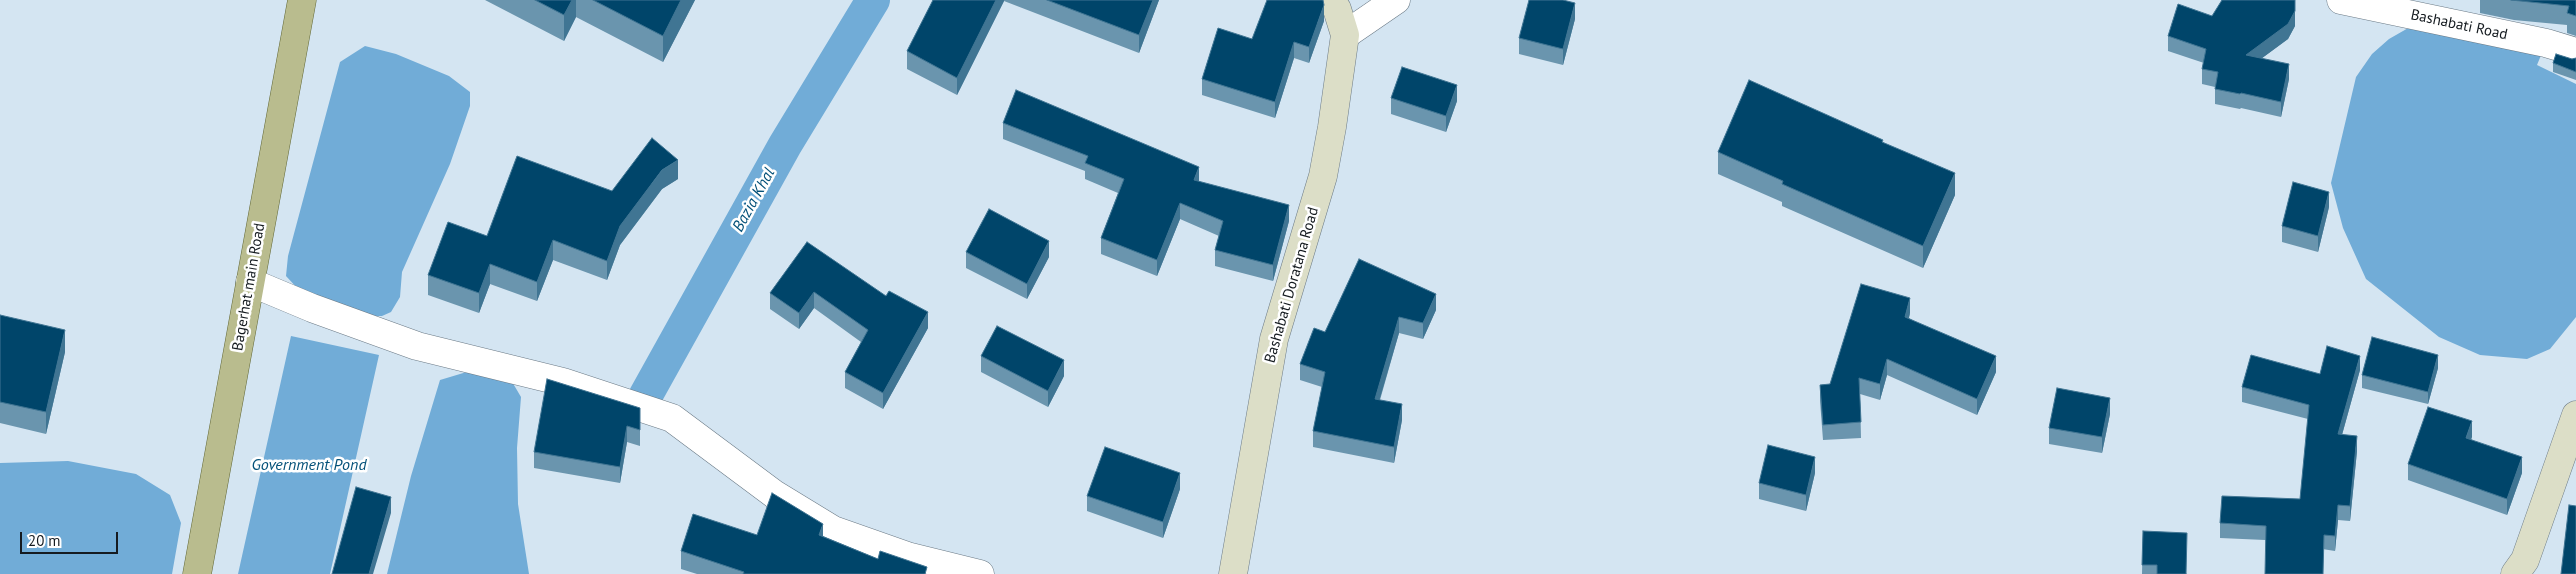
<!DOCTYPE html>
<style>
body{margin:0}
#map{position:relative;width:2576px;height:574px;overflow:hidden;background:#d4e5f2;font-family:"PT Sans",sans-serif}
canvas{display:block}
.scale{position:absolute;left:20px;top:532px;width:98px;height:22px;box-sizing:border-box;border:2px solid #151b20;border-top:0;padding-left:6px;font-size:15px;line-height:18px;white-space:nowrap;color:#151b20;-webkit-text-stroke:4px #fff;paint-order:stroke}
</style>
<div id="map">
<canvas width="2576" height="574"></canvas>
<div class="scale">20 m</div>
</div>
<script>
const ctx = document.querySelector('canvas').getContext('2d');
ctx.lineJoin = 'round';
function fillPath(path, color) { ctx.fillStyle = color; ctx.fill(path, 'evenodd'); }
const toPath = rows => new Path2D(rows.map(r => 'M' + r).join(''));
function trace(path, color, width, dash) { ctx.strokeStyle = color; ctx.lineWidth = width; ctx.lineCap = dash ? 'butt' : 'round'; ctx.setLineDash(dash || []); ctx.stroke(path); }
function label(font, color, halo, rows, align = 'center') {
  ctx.font = font + ' "PT Sans",sans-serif'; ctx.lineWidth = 5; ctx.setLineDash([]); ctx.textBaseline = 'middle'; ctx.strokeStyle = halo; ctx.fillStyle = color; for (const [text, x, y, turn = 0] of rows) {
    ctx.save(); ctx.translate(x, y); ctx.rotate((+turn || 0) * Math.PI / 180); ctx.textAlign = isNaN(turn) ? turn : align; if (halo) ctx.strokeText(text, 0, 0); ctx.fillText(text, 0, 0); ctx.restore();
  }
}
fillPath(toPath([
 [2410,27,2546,43,2537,65,2576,84,2576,317,2550,349,2527,359,2480,355,2439,337,2366,279,2343,228,2331,183,2356,77,2372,54,2389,39],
 [365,46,396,54,449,76,470,92,470,106,450,164,402,272,400,297,391,312,382,316,368,316,358,310,299,290,286,276,288,256,340,62],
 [291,336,379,355,330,574,238,574],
 [480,368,511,380,521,397,517,448,518,504,529,574,387,574,411,476,440,380],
 [68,461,136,474,170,495,181,523,172,574,0,574,0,463]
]), '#71acd7');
trace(toPath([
 [641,404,785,145,873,0]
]), '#71acd7', 34);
const street = toPath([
 [2341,0,2546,43,2576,52],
 [1345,35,1396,0],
 [250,282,312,308,417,346,563,382,672,418,774,494,833,530,907,556,980,574]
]);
const secondary = toPath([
 [1233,574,1274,339,1323,176,1332,127,1345,35,1337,9,1330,0],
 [2515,574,2525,560,2576,415]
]);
const primary = toPath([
 [197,574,302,0]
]);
trace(street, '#6b7a86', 29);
trace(secondary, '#6b7a86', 29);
trace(primary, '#616737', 29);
trace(street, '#fff', 28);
trace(secondary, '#dcdec7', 28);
trace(primary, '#b9bc8e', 28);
fillPath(toPath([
 [485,0,695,0,663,62,576,17,564,41],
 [933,0,1159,0,1139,53,1004,1,957,95,907,69,907,51],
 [2480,0,2576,0,2576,36,2567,33,2567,25,2514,20,2480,13],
 [1575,19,1563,65,1519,54,1519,38],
 [1324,21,1309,63,1294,58,1275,118,1202,95,1202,79,1252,39],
 [2295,26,2288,39,2262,58,2289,79,2281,117,2241,108,2240,109,2215,104,2215,87,2202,84,2202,69,2204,63,2168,51,2168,36],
 [2576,58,2576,80,2553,72,2553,63],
 [1391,98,1457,101,1446,132,1391,114],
 [1003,123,1199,181,1289,221,1273,281,1215,266,1215,250,1219,236,1180,219,1157,276,1101,254,1101,238,1118,193,1085,179,1085,171,1003,139],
 [1883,143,1955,195,1923,268,1782,206,1782,202,1718,174,1718,152],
 [678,179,662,189,620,245,607,280,553,260,537,301,490,284,479,313,428,295,428,275,487,236,612,191],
 [2329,207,2318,252,2282,242,2282,226],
 [807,242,928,328,883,409,845,388,845,372,861,342,814,308,799,329,770,309,770,293],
 [966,252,1049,257,1027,299,966,268],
 [1436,310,1423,339,1399,333,1380,400,1402,420,1394,463,1313,447,1313,431,1322,387,1300,380,1300,364,1325,332],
 [1910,313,1909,318,1996,372,1977,415,1887,375,1880,400,1860,394,1861,438,1823,440,1820,401,1820,385,1830,384],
 [0,315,65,352,46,434,0,423],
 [981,356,1064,376,1048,407,981,372],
 [2438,368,2428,404,2362,388,2362,375],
 [2360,370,2342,435,2357,451,2350,521,2338,520,2335,551,2265,540,2220,538,2220,523,2300,499,2308,419,2242,402,2242,387,2320,374],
 [640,408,640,446,627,442,620,483,534,468,534,452],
 [2110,414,2102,453,2049,444,2049,428],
 [2472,437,2471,439,2522,473,2507,515,2408,480,2408,464],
 [1815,473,1806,511,1759,499,1759,483],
 [1180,489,1163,538,1087,511,1087,496],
 [2143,531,2187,574,2142,574],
 [757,535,823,536,878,559,927,574,697,574,681,569,681,551]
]), '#6a95ae');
fillPath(toPath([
 [572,0,576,0,576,17,564,41,564,15],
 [681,0,695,0,663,62,663,36],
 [996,0,1004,0,1004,1,957,95,957,78],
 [1153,0,1159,0,1139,53,1139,35],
 [1575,3,1575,19,1563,65,1563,49],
 [1324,5,1324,21,1309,63,1309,47],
 [2295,11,2295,26,2288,39,2246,70,2246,55],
 [1294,42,1294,58,1275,118,1275,102],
 [2289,64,2289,79,2281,117,2281,102],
 [1457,85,1457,101,1446,132,1446,116],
 [678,160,678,179,662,189,620,245,607,280,607,261,620,226,662,170],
 [1199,167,1199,183,1194,180],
 [1955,173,1955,195,1923,268,1923,246],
 [2329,192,2329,207,2318,252,2318,236],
 [1180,203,1180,219,1157,276,1157,260],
 [1289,205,1289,221,1273,281,1273,265],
 [553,240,553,260,537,301,537,282],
 [1049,241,1049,257,1027,299,1027,284],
 [490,264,490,284,479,313,479,293],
 [814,292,814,308,799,329,799,313],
 [1436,294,1436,310,1423,339,1423,323],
 [1910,298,1910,313,1905,333,1905,317],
 [928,312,928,328,883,409,883,393],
 [1399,317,1399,333,1375,415,1375,399],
 [65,330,65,352,46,434,46,412],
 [2438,355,2438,368,2428,404,2428,392],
 [1996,356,1996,372,1977,415,1977,399],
 [2360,356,2360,370,2338,449,2338,434],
 [1887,359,1887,375,1880,400,1880,384],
 [1064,360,1064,376,1048,407,1048,391],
 [2110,398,2110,414,2102,453,2102,437],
 [1402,404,1402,420,1394,463,1394,447],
 [2472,421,2472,437,2466,453,2466,438],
 [627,426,627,442,620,483,620,467],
 [2357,436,2357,451,2350,521,2350,506],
 [1815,457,1815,473,1806,511,1806,495],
 [2522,457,2522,473,2507,515,2507,499],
 [1180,473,1180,489,1163,538,1163,522],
 [391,497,391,513,373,574,369,574],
 [2338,505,2338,520,2335,551,2335,536],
 [823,524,823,542,819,535]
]), '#407593');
const building = toPath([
 [535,0,572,0,564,15,535,0],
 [593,0,681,0,663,36,593,0],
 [933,0,996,0,957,78,907,51,933,0],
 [1047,0,1153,0,1139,35,1047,0],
 [1267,0,1323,0,1324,5,1309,47,1294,42,1275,102,1202,79,1218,28,1252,39,1267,0],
 [1529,0,1563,0,1575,3,1563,49,1519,38,1529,0],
 [2222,0,2295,0,2295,11,2288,24,2246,55,2289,64,2281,102,2241,93,2240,94,2215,89,2218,72,2202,69,2206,49,2168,36,2178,4,2212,16,2222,0],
 [2511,0,2576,0,2576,16,2567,13,2569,6,2511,0],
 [2556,54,2572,59,2576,58,2576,72,2553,63,2556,54],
 [1402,67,1457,85,1446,116,1391,98,1402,67],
 [1749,80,1883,140,1882,142,1955,173,1923,246,1782,184,1783,181,1718,152,1749,80],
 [1016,90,1199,167,1194,180,1289,205,1273,265,1215,250,1223,221,1180,203,1157,260,1101,238,1124,179,1085,163,1088,156,1003,123,1016,90],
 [652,138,678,160,662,170,620,226,607,261,553,240,537,282,490,264,479,293,428,275,448,222,487,236,517,156,612,191,652,138],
 [2293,182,2329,192,2318,236,2282,226,2293,182],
 [989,209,1049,241,1027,284,966,252,989,209],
 [807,242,886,296,889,291,928,312,883,393,845,372,868,330,814,292,799,313,770,293,807,242],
 [1359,259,1436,294,1423,323,1399,317,1375,399,1402,404,1394,447,1313,431,1325,372,1300,364,1314,328,1325,332,1359,259],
 [1861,284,1910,298,1905,317,1996,356,1977,399,1887,359,1880,384,1859,378,1861,422,1823,425,1820,385,1830,384,1861,284],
 [0,315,65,330,46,412,0,402,0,315],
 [997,326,1064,360,1048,391,981,356,997,326],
 [2372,337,2438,355,2428,392,2362,375,2372,337],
 [2327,346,2360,356,2338,434,2357,436,2350,506,2338,505,2335,536,2324,535,2323,574,2265,574,2266,526,2220,523,2222,496,2300,499,2309,405,2242,387,2251,355,2320,374,2327,346],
 [547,379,640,408,640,430,627,426,620,467,534,452,547,379],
 [2057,388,2110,398,2102,437,2049,428,2057,388],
 [2428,407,2472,421,2466,438,2522,457,2507,499,2408,464,2428,407],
 [1768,445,1815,457,1806,495,1759,483,1768,445],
 [1105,447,1180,473,1163,522,1087,496,1105,447],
 [356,487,391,497,369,574,332,574,356,487],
 [772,493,823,524,819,535,878,559,880,551,927,567,925,574,743,574,744,572,681,551,693,514,757,535,772,493],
 [2569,505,2576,506,2576,574,2561,574,2569,505],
 [2143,531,2187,533,2186,574,2157,574,2157,565,2142,565,2143,531]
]);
fillPath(building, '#00456a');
trace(building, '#407593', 1);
label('15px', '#151b20', '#fff', [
 ["Bashabati Road",2459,25,12],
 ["Bashabati Doratana Road",1292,285,-74],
 ["Bagerhat main Road",249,287,-80]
]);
label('italic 16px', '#045179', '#fff', [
 ["Bazia Khal",754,200,-61],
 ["Government Pond",309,465]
]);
</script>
